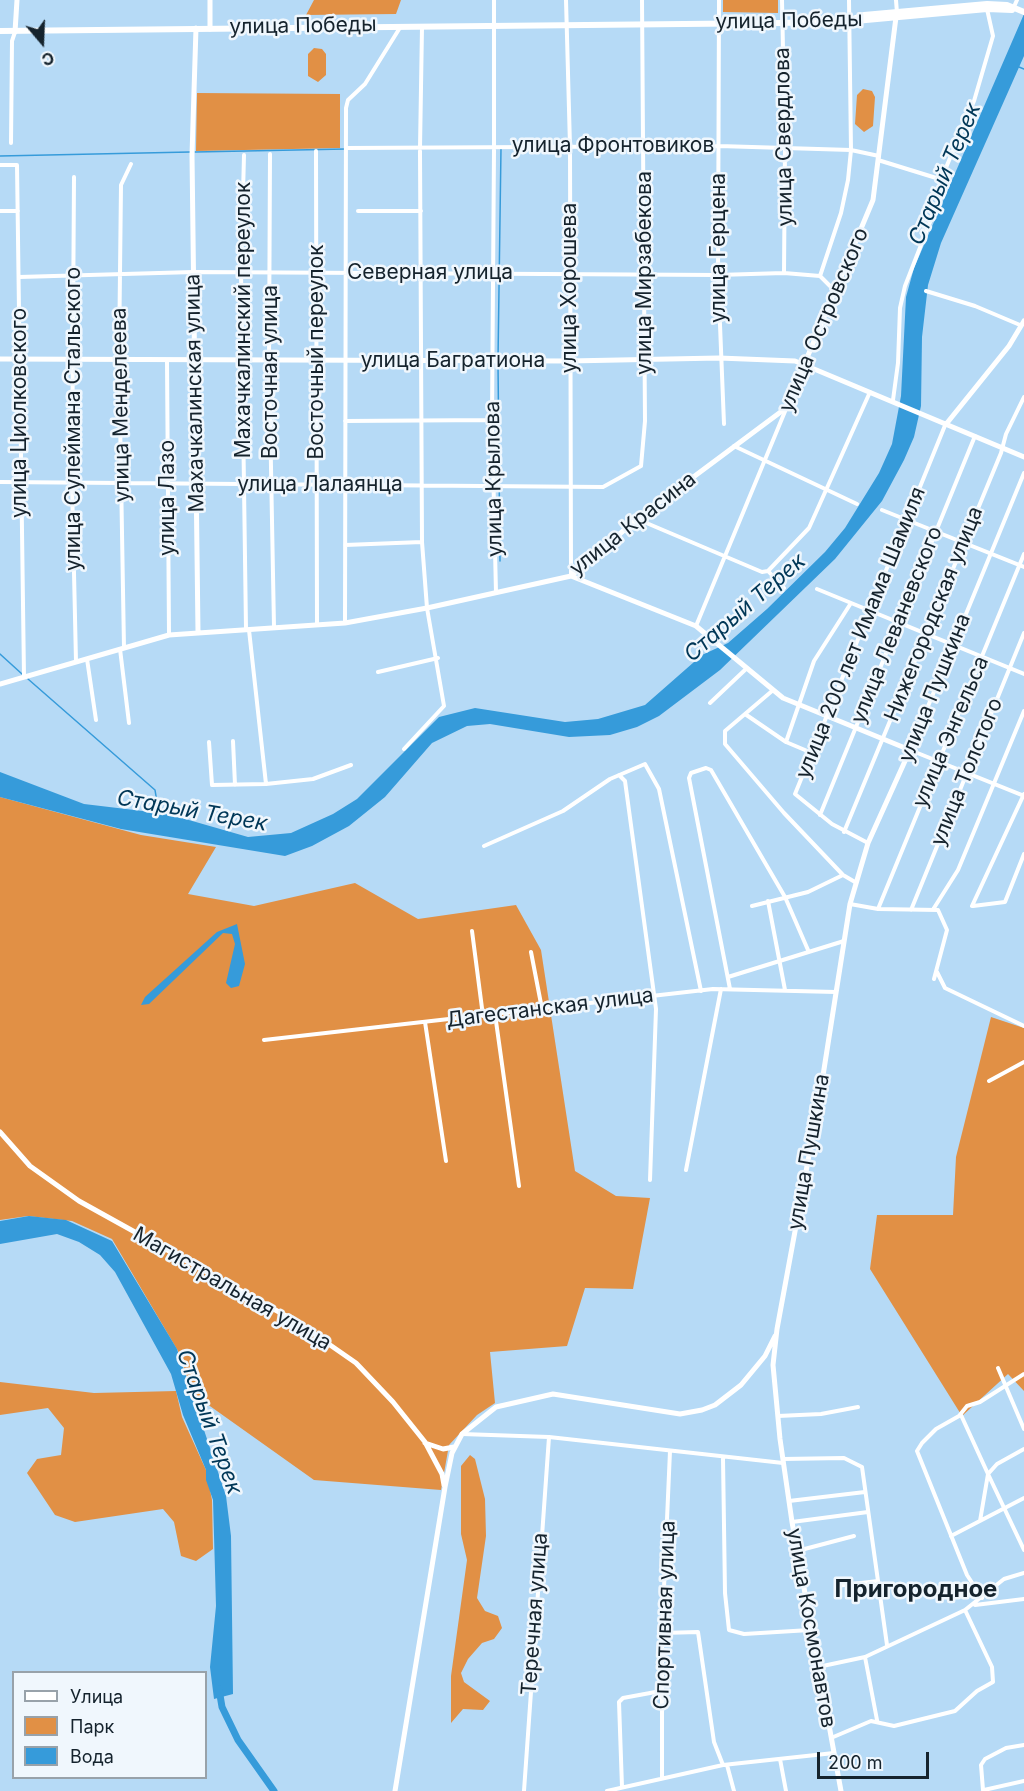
<!DOCTYPE html>
<meta charset="utf-8">
<style>
body{margin:0}
#map{position:relative;width:1024px;height:1791px;overflow:hidden;background:#b6daf6;font-family:Inter,sans-serif}
canvas{display:block}
.legend{position:absolute;left:12px;top:1671px;width:195px;height:108px;box-sizing:border-box;background:#f0f7fd;border:2px solid #98a2aa;margin:0;padding:8px 10px;list-style:none;font-size:18px;color:#15232d}
.legend li{display:flex;align-items:center;gap:12px;height:30px}
.legend b{width:30px;border:2px solid #98a2aa}
.north{position:absolute;left:12px;top:12px;width:60px;height:60px;-webkit-text-stroke:4px #f0f7fd;paint-order:stroke;rotate:161deg;font-size:16px;font-weight:700;line-height:24px;text-align:center;color:#15232d}
.north::after{content:'';display:block;margin:auto;width:21px;height:27px;background:#15232d;clip-path:polygon(50% 0,100% 100%,50% 72%,0 100%)}
.scale{position:absolute;left:817px;top:1752px;width:112px;height:27px;box-sizing:border-box;border:3px solid #15232d;border-top:0;padding-left:8px;font-size:18px;line-height:21px;white-space:nowrap;color:#15232d;-webkit-text-stroke:4px #f0f7fd;paint-order:stroke}
</style>
<div id="map">
<canvas width="1024" height="1791"></canvas>
<ul class="legend">
<li><b style="height:8px;background:#fff"></b>Улица</li>
<li><b style="height:16px;background:#e19045"></b>Парк</li>
<li><b style="height:16px;background:#369bda"></b>Вода</li>
</ul>
<div class="north">С</div>
<div class="scale">200 m</div>
</div>
<script>
const ctx = document.querySelector('canvas').getContext('2d');
ctx.lineJoin = 'round';
function fillPath(path, color) { ctx.fillStyle = color; ctx.fill(path, 'evenodd'); }
const toPath = rows => new Path2D(rows.map(r => 'M' + r).join(''));
function trace(path, color, width, dash) { ctx.strokeStyle = color; ctx.lineWidth = width; ctx.lineCap = dash ? 'butt' : 'round'; ctx.setLineDash(dash || []); ctx.stroke(path); }
function label(font, color, halo, rows, align = 'center') {
  ctx.font = font + ' Inter,sans-serif'; ctx.lineWidth = 5; ctx.setLineDash([]); ctx.textBaseline = 'middle'; ctx.strokeStyle = halo; ctx.fillStyle = color; for (const [text, x, y, turn = 0] of rows) {
    ctx.save(); ctx.translate(x, y); ctx.rotate((+turn || 0) * Math.PI / 180); ctx.textAlign = isNaN(turn) ? turn : align; if (halo) ctx.strokeText(text, 0, 0); ctx.fillText(text, 0, 0); ctx.restore();
  }
}
fillPath(toPath([
 [314,0,401,0,396,14,306,15],
 [723,0,778,0,778,13,723,12],
 [314,48,322,49,326,54,326,75,318,82,308,76,308,54],
 [863,89,872,91,875,97,873,126,864,132,855,124,857,95],
 [197,93,340,94,340,148,196,151],
 [0,797,141,835,216,847,188,894,254,906,355,883,418,919,516,905,541,950,575,1171,616,1196,650,1198,633,1289,585,1288,567,1346,490,1352,495,1403,477,1415,449,1445,441,1490,314,1480,193,1394,178,1351,112,1239,72,1221,28,1216,0,1220],
 [991,1017,1024,1028,1024,1391,1008,1374,962,1416,870,1269,877,1215,953,1215,956,1157],
 [0,1382,94,1393,176,1391,182,1417,206,1470,212,1500,213,1549,196,1561,181,1556,174,1522,163,1509,75,1522,55,1515,27,1473,37,1459,61,1455,64,1428,48,1408,0,1415],
 [470,1455,475,1459,485,1499,486,1536,477,1598,485,1611,498,1616,502,1628,494,1639,482,1643,468,1659,461,1673,464,1682,490,1701,483,1710,463,1709,451,1723,451,1676,467,1560,461,1534,461,1466]
]), '#e19045');
fillPath(toPath([
 [1024,14,1024,56,941,243,928,285,922,337,921,406,914,437,904,460,882,501,835,559,720,670,659,716,637,727,610,735,569,737,490,724,467,726,432,743,385,797,349,826,312,846,285,856,121,829,0,797,0,772,84,804,168,814,248,837,291,833,333,814,357,799,439,717,475,708,565,722,598,719,645,705,702,655,728,643,767,609,825,552,845,528,879,473,892,444,901,396,906,297,914,268],
 [237,924,245,964,239,986,231,988,226,983,235,944,232,934,223,933,149,1004,141,1005,145,997,217,932],
 [29,1216,66,1220,112,1241,177,1349,226,1496,231,1536,233,1694,214,1699,210,1667,216,1606,213,1500,206,1480,206,1470,183,1415,171,1374,115,1272,100,1255,79,1242,57,1234,0,1244,0,1221]
]), '#369bda');
trace(toPath([
 [1019,67,1024,69],
 [195,152,346,149],
 [0,156,190,152],
 [498,359,501,148],
 [498,364,500,561],
 [0,654,22,674],
 [28,679,155,790,159,814]
]), '#369bda', 1.5);
trace(toPath([
 [219,1689,222,1707,238,1740,274,1791]
]), '#369bda', 7);
trace(toPath([
 [566,0,570,146,571,575],
 [719,0,718,275,724,424],
 [782,0,785,148,784,273],
 [896,0,897,13],
 [1013,9,1017,0],
 [11,143,12,41,15,32],
 [494,147,494,0],
 [346,148,719,146,851,150,879,156],
 [420,148,422,27],
 [494,150,492,420,496,593],
 [316,151,317,625],
 [270,154,269,361,274,627],
 [244,155,241,272,246,629],
 [878,160,946,181,905,286,900,308,898,363,893,400],
 [0,165,17,165,24,677],
 [945,170,974,101,993,36,987,9],
 [74,177,72,483,76,662],
 [0,211,18,211],
 [358,211,421,211],
 [820,276,841,213,848,180,851,150,849,0],
 [19,277,194,272,718,275,784,273,820,276,835,291],
 [926,291,975,306,1020,325],
 [167,360,169,635],
 [345,421,492,420],
 [734,446,857,504],
 [1024,473,910,750,1024,796],
 [0,482,603,487,641,466,645,421,642,0],
 [882,510,1024,567],
 [637,519,762,572,768,571,784,588],
 [345,545,422,542],
 [768,571,809,528,870,392],
 [817,589,1024,674],
 [345,623,346,108,348,100,365,84,401,26],
 [696,626,786,409],
 [249,630,266,784],
 [124,648,119,359,121,185,131,164],
 [120,649,129,723],
 [87,659,96,720],
 [378,672,438,658],
 [772,691,725,731,725,744,784,813,843,875,855,882],
 [710,703,747,668],
 [745,714,786,742,812,753],
 [233,741,235,785],
 [209,742,212,785,266,784,313,779,351,765],
 [786,742,814,661,851,603],
 [404,749,444,706,427,608,422,542,420,151],
 [619,775,625,781,656,1009,650,1180],
 [820,815,975,436],
 [844,832,1001,453,1006,434,1024,397],
 [868,843,832,824,795,794,946,423],
 [484,846,563,811,610,779,645,764,659,789,701,991],
 [768,901,785,990],
 [850,904,878,909,938,910,947,930,934,979],
 [752,906,808,892,843,875],
 [972,906,1024,794],
 [973,906,1005,902,1024,854],
 [934,908,958,870,1024,711],
 [878,909,1024,554],
 [911,910,1024,633],
 [472,931,483,1016],
 [531,952,542,1009],
 [937,972,945,988,1024,1026],
 [728,977,844,941],
 [730,989,689,778,691,773,706,768,711,770,785,897,808,950],
 [495,1014,519,1186],
 [425,1022,446,1161],
 [264,1040,713,989,836,992],
 [989,1081,1024,1062],
 [686,1170,721,989],
 [998,1368,1024,1429],
 [961,1415,988,1474,980,1521],
 [778,1416,821,1414,858,1407],
 [462,1434,549,1437,783,1463],
 [1024,1449,997,1464,988,1474,1024,1550],
 [723,1458,725,1593,729,1630,744,1634,810,1630],
 [783,1459,844,1458,862,1467,887,1645],
 [789,1501,865,1492],
 [792,1522,868,1512],
 [951,1536,1024,1498],
 [797,1551,854,1536],
 [836,1586,878,1581],
 [982,1598,967,1575,917,1451,922,1443,936,1429,959,1416,967,1406,980,1402,1024,1374],
 [975,1605,1024,1599],
 [662,1633,698,1632,714,1742,723,1765],
 [865,1657,877,1720],
 [818,1667,865,1657,965,1610,1004,1579,1024,1573],
 [831,1738,871,1721,894,1726,955,1711,977,1691,993,1682,992,1667,965,1610],
 [780,1759,786,1791],
 [727,1765,734,1791],
 [662,1778,662,1633,670,1451],
 [622,1787,619,1702,623,1698,661,1691],
 [983,1790,981,1765,985,1759,1006,1748,1024,1745],
 [984,1790,1024,1781],
 [524,1791,549,1437],
 [607,1791,723,1765,834,1753]
]), '#fff', 4);
trace(toPath([
 [196,28,192,155,198,632],
 [210,29,210,0],
 [15,32,17,0],
 [0,359,569,361,719,358,795,361,1024,457],
 [947,423,1009,346,1024,321],
 [571,576,696,626,783,698,910,750,868,843,850,904,819,1101,777,1329,773,1365,780,1439,792,1522,841,1791],
 [0,684,169,635,345,623,427,608,571,576,637,519,786,408,873,200,896,17],
 [0,1132,30,1166,79,1201,297,1322,356,1363,393,1402,425,1442,442,1474,444,1485],
 [425,1443,443,1449,454,1447],
 [395,1791,445,1487,452,1453,462,1434,496,1407,553,1394,680,1414,702,1410,715,1405,741,1385,765,1356,775,1336]
]), '#fff', 5);
trace(toPath([
 [855,21,987,9,1012,10],
 [0,31,782,23,847,21,864,15,987,4,1007,5,1024,12]
]), '#fff', 6);
label('21px', '#15232d', '#f0f7fd', [
 ["улица Победы",789,21,-1],
 ["улица Победы",303,26,-1],
 ["улица Свердлова",784,137,-91],
 ["улица Фронтовиков",613,146],
 ["улица Герцена",719,248,-90],
 ["Северная улица",430,273],
 ["улица Мирзабекова",645,273,-90],
 ["улица Хорошева",570,288,-90],
 ["Махачкалинский переулок",244,320,-90],
 ["улица Островского",824,320,-67],
 ["Восточный переулок",317,352,-90],
 ["улица Багратиона",453,361],
 ["Восточная улица",271,372,-90],
 ["Махачкалинская улица",195,393,-91],
 ["улица Менделеева",121,405,-91],
 ["улица Циолковского",20,413,-90],
 ["улица Сулеймана Стальского",74,419,-90],
 ["улица Крылова",494,479,-91],
 ["улица Лалаянца",320,485],
 ["улица Лазо",168,498,-90],
 ["улица Красина",633,524,-38],
 ["Нижегородская улица",934,614,-68],
 ["улица Леваневского",897,625,-68],
 ["улица 200 лет Имама Шамиля",861,633,-68],
 ["улица Пушкина",935,688,-68],
 ["улица Энгельса",951,732,-67],
 ["улица Толстого",967,772,-68],
 ["Дагестанская улица",550,1008,-7],
 ["улица Пушкина",809,1152,-80],
 ["Магистральная улица",232,1289,30],
 ["Теречная улица",535,1614,-86],
 ["Спортивная улица",665,1615,-88],
 ["улица Космонавтов",811,1628,80]
]);
label('italic 22px', '#003757', '#f0f7fd', [
 ["Старый Терек",945,174,-67],
 ["Старый Терек",745,608,-41],
 ["Старый Терек",192,811,10],
 ["Старый Терек",209,1422,70]
]);
label('bold 24px', '#15232d', '#f0f7fd', [
 ["Пригородное",916,1590]
]);
</script>
